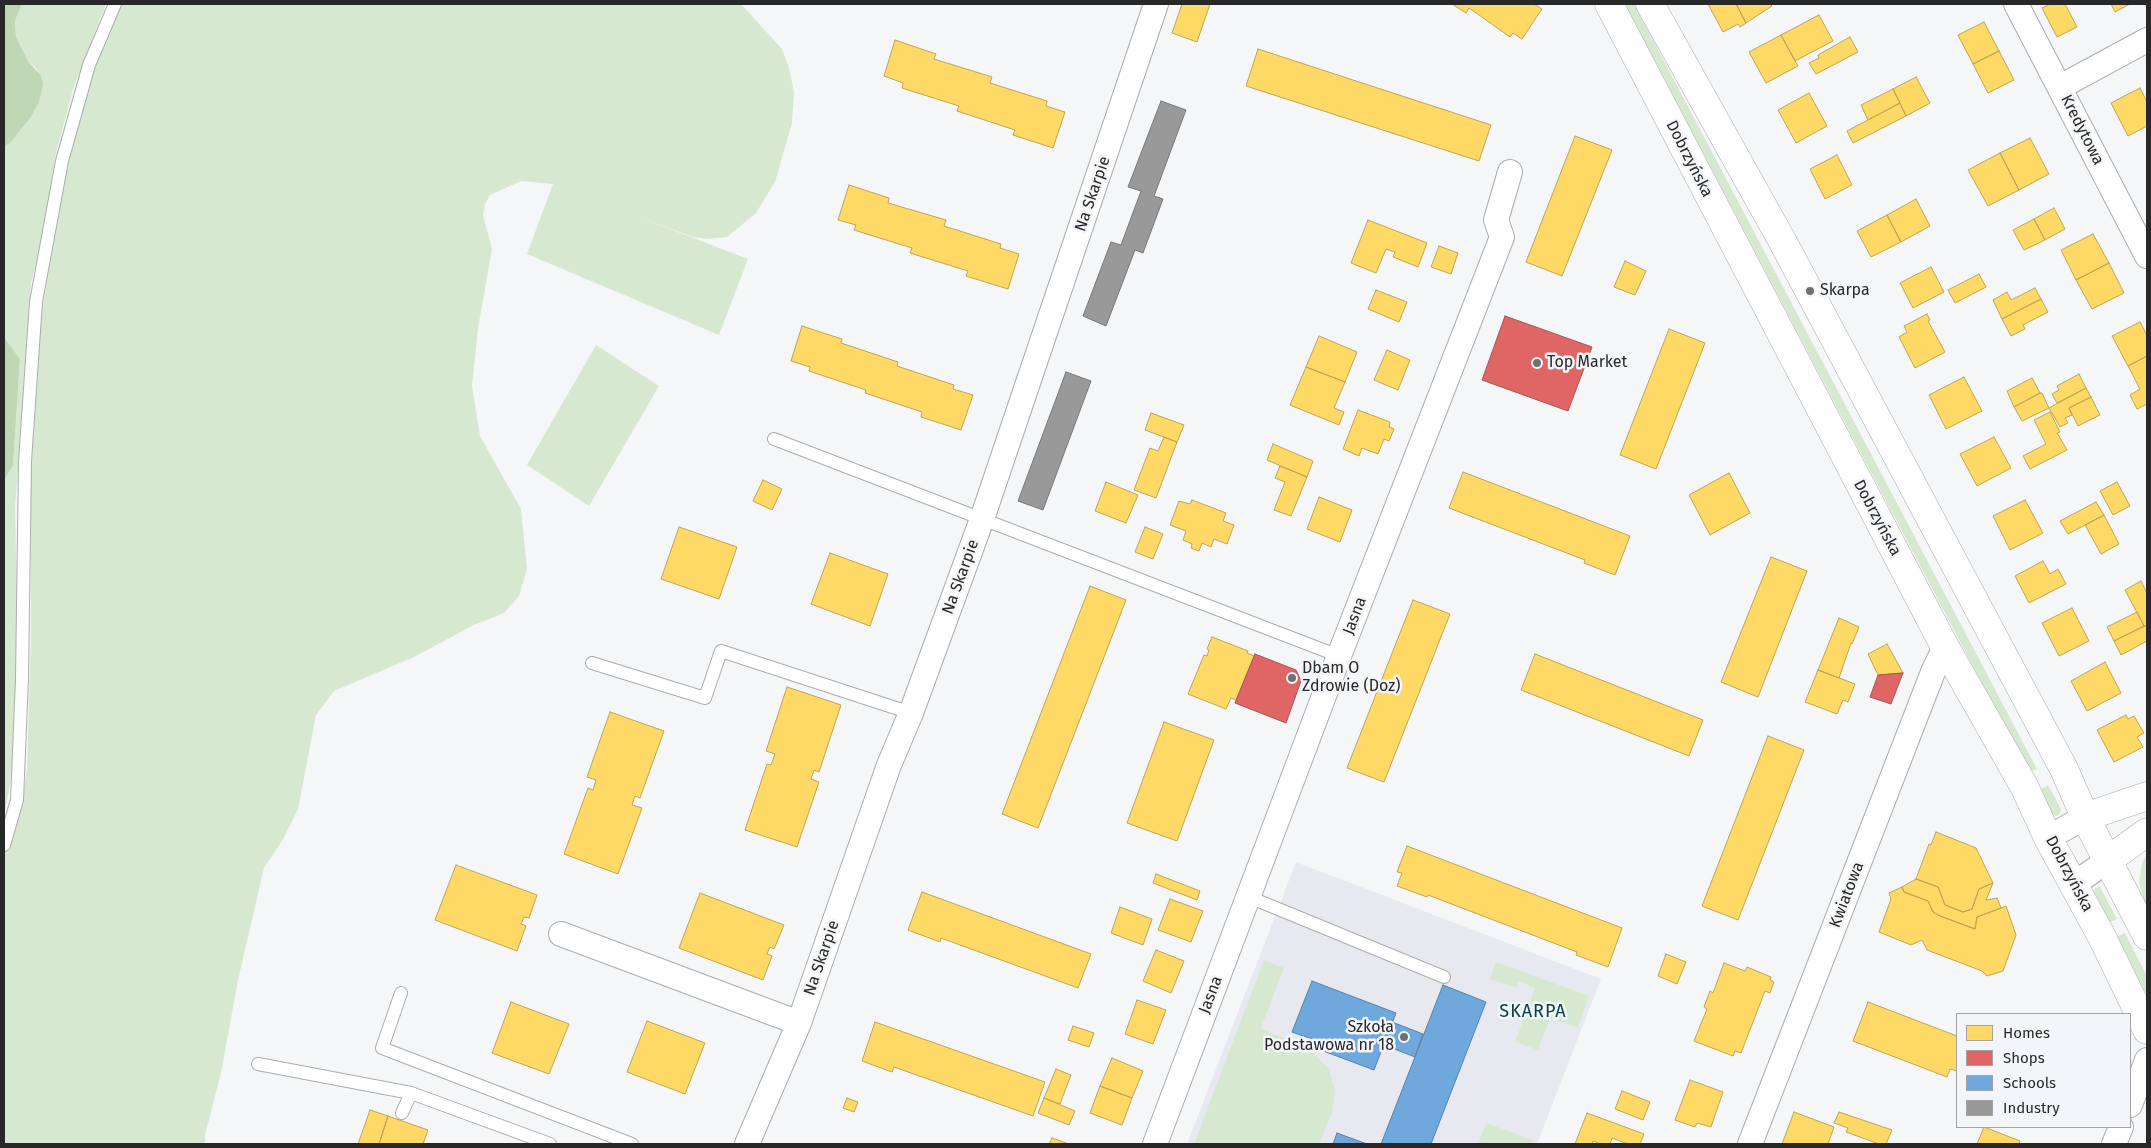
<!DOCTYPE html>
<meta charset="utf-8">
<style>
body{margin:0}
#map{position:relative;width:2151px;height:1148px;overflow:hidden;background:#f5f6f8;font-family:"Fira Sans",sans-serif}
canvas{display:block}
.frame{position:absolute;inset:0;border:5px solid #282829;pointer-events:none}
.legend{position:absolute;left:1956px;top:1013px;width:175px;height:115px;box-sizing:border-box;background:#f4f5f9;border:1px solid #a2a3a6;margin:0;padding:6px 9px;list-style:none;font-size:15px;color:#282829}
.legend li{display:flex;align-items:center;gap:10px;height:25px}
.legend b{width:25px;border:1px solid #a2a3a6}
</style>
<div id="map">
<canvas width="2151" height="1148"></canvas>
<div class="frame"></div>
<ul class="legend">
<li><b style="height:14px;background:#ffd966"></b>Homes</li>
<li><b style="height:14px;background:#e06666"></b>Shops</li>
<li><b style="height:14px;background:#6fa8dc"></b>Schools</li>
<li><b style="height:14px;background:#999"></b>Industry</li>
</ul>
</div>
<script>
const ctx = document.querySelector('canvas').getContext('2d');
ctx.lineJoin = 'round';
function fillPath(path, color) { ctx.fillStyle = color; ctx.fill(path, 'evenodd'); }
const toPath = rows => new Path2D(rows.map(r => 'M' + r).join(''));
function trace(path, color, width, dash) { ctx.strokeStyle = color; ctx.lineWidth = width; ctx.lineCap = dash ? 'butt' : 'round'; ctx.setLineDash(dash || []); ctx.stroke(path); }
function label(font, color, halo, rows, align = 'center') {
  ctx.font = font + ' "Fira Sans",sans-serif'; ctx.lineWidth = 5; ctx.setLineDash([]); ctx.textBaseline = 'middle'; ctx.strokeStyle = halo; ctx.fillStyle = color; for (const [text, x, y, turn = 0] of rows) {
    ctx.save(); ctx.translate(x, y); ctx.rotate((+turn || 0) * Math.PI / 180); ctx.textAlign = isNaN(turn) ? turn : align; if (halo) ctx.strokeText(text, 0, 0); ctx.fillText(text, 0, 0); ctx.restore();
  }
}
fillPath(toPath([
 [1296,862,1601,979,1537,1144,1187,1144]
]), '#e8e9f0');
fillPath(toPath([
 [22,4,106,4,74,86,56,153,40,249,31,283,15,509,17,598,14,745,9,790,4,817,4,480,13,466,20,359,4,337,4,147,10,143,37,69,28,61,16,37,15,21],
 [120,4,741,4,782,49,789,68,794,92,792,123,775,182,756,213,727,237,708,239,693,237,636,216,748,259,719,335,527,254,553,184,521,181,490,195,485,204,483,215,492,249,478,328,472,386,480,436,521,509,527,569,519,596,504,613,474,625,414,657,334,691,316,715,298,809,282,841,264,868,238,980,221,1073,205,1135,205,1144,4,1144,4,855,21,811,27,768,31,640,31,454,42,311,68,162,95,67],
 [1625,4,1634,4,2037,769,2029,773],
 [596,345,659,386,589,506,527,465],
 [2048,785,2061,809,2059,815,2056,816,2050,813,2038,791],
 [2147,854,2147,904,2145,905,2139,882,2142,863],
 [2100,887,2117,919,2109,923,2094,892,2095,888],
 [2125,933,2147,976,2147,996,2116,937],
 [1264,960,1284,968,1261,1028,1309,1049,1329,1069,1335,1091,1332,1113,1319,1144,1194,1144],
 [1496,962,1589,996,1578,1028,1550,1018,1538,1050,1515,1042,1535,988,1518,981,1516,988,1490,979],
 [1486,1123,1533,1140,1532,1144,1478,1144]
]), '#d7e8d0');
fillPath(toPath([
 [4,4,22,4,15,21,16,37,28,61,41,76,43,85,39,102,30,118,10,143,4,147],
 [4,337,20,359,13,466,4,480]
]), '#c0d7b5');
const homes = toPath([
 [1182,4,1210,4,1197,42,1172,33,1182,4],
 [1452,4,1534,4,1542,9,1522,39,1513,33,1510,37,1469,8,1466,13,1452,4],
 [1708,4,1736,4,1746,23,1740,27,1738,24,1723,32,1708,4],
 [1736,4,1770,4,1772,6,1746,23,1736,4],
 [2050,4,2065,4,2077,27,2057,37,2042,8,2050,4],
 [2111,4,2130,4,2115,12,2111,4],
 [1819,15,1833,41,1795,61,1781,35,1819,15],
 [1984,22,1999,51,1973,64,1958,35,1984,22],
 [1781,35,1798,66,1766,83,1749,52,1781,35],
 [1850,37,1858,52,1816,74,1809,63,1819,58,1818,55,1850,37],
 [895,40,936,54,934,59,992,77,990,83,1047,101,1046,106,1065,112,1053,148,1013,135,1015,130,957,111,959,106,902,88,903,83,884,76,895,40],
 [1258,49,1491,125,1479,161,1246,86,1258,49],
 [1999,51,2014,80,1988,93,1973,64,1999,51],
 [1916,77,1930,103,1906,116,1893,89,1916,77],
 [2140,88,2147,102,2147,126,2128,136,2111,103,2140,88],
 [1893,89,1900,103,1868,120,1861,105,1893,89],
 [1809,93,1827,126,1796,143,1778,110,1809,93],
 [1900,103,1906,116,1853,143,1847,131,1900,103],
 [1575,136,1612,150,1562,276,1526,262,1575,136],
 [2030,138,2049,174,2019,190,2000,153,2030,138],
 [2000,153,2019,190,1988,206,1968,170,2000,153],
 [1837,155,1852,185,1825,199,1810,169,1837,155],
 [849,185,889,198,888,203,946,220,944,226,1001,244,1000,248,1019,254,1008,289,966,276,968,271,910,253,912,248,854,230,856,225,838,220,849,185],
 [1916,199,1930,226,1901,242,1887,215,1916,199],
 [2054,208,2065,229,2045,240,2034,219,2054,208],
 [1887,215,1901,242,1871,257,1857,231,1887,215],
 [2034,219,2045,240,2024,250,2013,230,2034,219],
 [1368,220,1427,243,1418,267,1393,257,1395,252,1386,249,1376,273,1351,263,1368,220],
 [2093,234,2109,263,2076,280,2061,250,2093,234],
 [1439,246,1458,253,1451,274,1431,267,1439,246],
 [1625,261,1646,271,1635,295,1614,287,1625,261],
 [2109,263,2124,293,2092,309,2076,280,2109,263],
 [1931,267,1944,292,1913,308,1900,283,1931,267],
 [1979,274,1986,287,1955,303,1948,290,1979,274],
 [2035,288,2041,299,2002,319,1993,300,2007,292,2011,300,2035,288],
 [1376,290,1407,302,1399,322,1368,309,1376,290],
 [2041,299,2048,312,2023,325,2025,329,2011,336,2002,319,2041,299],
 [1927,314,1930,320,1928,321,1945,352,1915,368,1899,337,1907,332,1904,326,1927,314],
 [2140,322,2147,335,2147,356,2128,366,2112,336,2140,322],
 [802,326,842,339,841,343,898,362,897,366,954,385,953,389,973,395,961,430,921,417,922,412,865,393,866,390,809,371,810,367,791,361,802,326],
 [1669,329,1705,343,1656,469,1620,455,1669,329],
 [1319,336,1357,352,1345,382,1306,367,1319,336],
 [1387,350,1410,360,1398,390,1374,380,1387,350],
 [2147,356,2147,404,2137,409,2130,395,2140,389,2128,366,2147,356],
 [1306,367,1345,382,1334,408,1344,412,1339,425,1290,405,1306,367],
 [2079,374,2086,388,2057,403,2052,394,2059,390,2057,386,2079,374],
 [1964,377,1982,411,1946,429,1929,395,1964,377],
 [2032,378,2040,393,2014,407,2007,391,2032,378],
 [2086,388,2091,397,2069,408,2072,415,2065,418,2068,423,2060,427,2049,408,2086,388],
 [2040,393,2042,393,2049,408,2022,421,2014,407,2040,393],
 [2091,397,2100,415,2078,426,2069,408,2091,397],
 [1358,410,1390,422,1389,427,1394,429,1389,441,1384,439,1378,454,1362,448,1359,456,1343,449,1358,410],
 [2050,412,2060,432,2057,433,2067,450,2030,469,2023,456,2046,444,2034,420,2050,412],
 [1151,413,1184,425,1177,442,1145,430,1151,413],
 [1164,437,1177,442,1156,498,1134,490,1150,448,1158,451,1164,437],
 [1994,437,2011,468,1977,486,1960,454,1994,437],
 [1273,444,1313,461,1307,477,1267,460,1273,444],
 [1280,466,1307,477,1291,516,1274,510,1285,482,1275,478,1280,466],
 [1463,472,1630,536,1615,575,1584,563,1585,560,1449,508,1463,472],
 [1729,473,1750,513,1710,535,1689,495,1729,473],
 [763,480,782,489,772,510,753,501,763,480],
 [1106,482,1138,495,1126,523,1095,511,1106,482],
 [2117,482,2130,506,2113,515,2100,491,2117,482],
 [1319,497,1352,510,1340,542,1307,529,1319,497],
 [1192,500,1226,513,1223,521,1234,525,1227,544,1214,539,1211,547,1202,543,1199,551,1191,548,1192,544,1183,540,1186,531,1170,525,1179,501,1190,504,1192,500],
 [2025,500,2043,533,2010,550,1993,516,2025,500],
 [2096,502,2104,515,2068,534,2060,521,2096,502],
 [2104,515,2119,544,2101,554,2085,525,2104,515],
 [679,527,737,547,719,599,661,579,679,527],
 [1145,527,1163,534,1153,559,1135,552,1145,527],
 [830,553,888,574,870,626,811,604,830,553],
 [1771,557,1807,571,1758,697,1721,682,1771,557],
 [2043,561,2050,574,2058,569,2066,584,2029,603,2015,576,2043,561],
 [2141,581,2147,593,2147,625,2144,626,2125,590,2141,581],
 [1090,586,1126,600,1038,828,1002,814,1090,586],
 [1413,600,1450,614,1384,782,1347,768,1413,600],
 [2072,608,2089,641,2059,656,2042,623,2072,608],
 [2137,612,2144,626,2114,641,2107,627,2137,612],
 [1839,618,1859,627,1852,644,1851,643,1839,678,1818,670,1839,618],
 [2147,625,2147,641,2121,655,2114,641,2147,625],
 [1212,637,1248,651,1247,653,1254,656,1236,700,1231,698,1226,709,1188,694,1204,655,1207,656,1209,650,1207,649,1212,637],
 [1887,644,1903,673,1878,675,1868,654,1887,644],
 [1535,654,1703,720,1689,756,1521,690,1535,654],
 [2105,662,2121,693,2087,711,2071,681,2105,662],
 [1818,670,1855,684,1848,702,1843,700,1837,714,1805,702,1818,670],
 [787,687,841,705,819,772,814,770,811,779,819,782,797,847,745,830,767,764,771,765,775,754,766,751,787,687],
 [610,712,664,731,640,798,635,796,632,805,642,808,618,874,564,854,588,788,593,790,596,780,587,777,610,712],
 [2126,715,2128,719,2134,716,2144,733,2137,737,2143,747,2114,762,2097,730,2126,715],
 [1164,722,1214,740,1177,841,1127,823,1164,722],
 [1768,736,1804,750,1738,920,1702,906,1768,736],
 [1936,832,1976,848,1993,883,1979,889,1972,909,1963,912,1945,905,1938,887,1916,879,1929,844,1931,845,1936,832],
 [1407,846,1622,928,1608,967,1576,955,1577,952,1428,895,1427,897,1397,886,1402,873,1397,872,1407,846],
 [456,865,537,895,529,918,524,917,521,924,526,926,517,951,435,920,456,865],
 [1156,874,1200,891,1197,900,1153,883,1156,874],
 [1916,879,1938,887,1945,905,1963,912,1972,909,1979,889,1993,883,1986,900,1997,898,2001,908,1977,917,1975,929,1940,916,1933,912,1928,901,1904,892,1902,887,1916,879],
 [1902,887,1904,892,1928,901,1933,912,1940,916,1975,929,1977,917,2006,906,2016,935,2003,971,1987,976,1982,971,1927,950,1922,940,1911,945,1879,932,1891,899,1889,893,1902,887],
 [922,892,1091,954,1078,988,941,938,940,942,908,930,922,892],
 [700,893,784,925,774,949,770,947,767,954,772,956,763,980,679,948,700,893],
 [1170,899,1203,911,1191,942,1158,930,1170,899],
 [1120,907,1152,919,1143,945,1111,933,1120,907],
 [1156,950,1184,961,1171,993,1143,981,1156,950],
 [1666,954,1686,962,1677,984,1658,976,1666,954],
 [1724,963,1745,971,1747,967,1771,977,1770,980,1774,982,1770,993,1765,991,1741,1053,1735,1051,1733,1056,1694,1041,1707,1009,1704,1007,1710,991,1713,993,1724,963],
 [1137,1000,1166,1010,1153,1044,1125,1034,1137,1000],
 [511,1002,569,1024,549,1074,492,1053,511,1002],
 [1868,1002,1957,1036,1957,1071,1950,1069,1947,1077,1853,1041,1868,1002],
 [647,1021,705,1043,685,1094,627,1072,647,1021],
 [875,1022,1045,1082,1033,1116,894,1067,892,1072,862,1061,875,1022],
 [1073,1026,1094,1033,1089,1047,1068,1040,1073,1026],
 [1112,1058,1143,1071,1132,1098,1100,1086,1112,1058],
 [1056,1069,1071,1075,1060,1104,1044,1098,1056,1069],
 [1690,1080,1723,1092,1711,1127,1697,1123,1695,1127,1675,1120,1690,1080],
 [1100,1086,1132,1098,1122,1125,1090,1113,1100,1086],
 [1622,1091,1650,1102,1643,1120,1615,1109,1622,1091],
 [847,1098,858,1102,854,1112,843,1108,847,1098],
 [1044,1098,1075,1111,1069,1125,1038,1113,1044,1098],
 [370,1110,388,1116,379,1144,358,1144,370,1110],
 [1794,1112,1834,1127,1828,1144,1782,1144,1794,1112],
 [1839,1112,1892,1130,1886,1144,1879,1144,1846,1132,1848,1128,1834,1123,1839,1112],
 [1587,1113,1644,1134,1640,1144,1628,1144,1612,1138,1610,1144,1601,1144,1593,1141,1592,1144,1575,1144,1587,1113],
 [388,1116,428,1130,423,1144,379,1144,388,1116],
 [1984,1127,2020,1141,2019,1144,1977,1144,1984,1127],
 [1052,1138,1069,1144,1049,1144,1052,1138]
]);
fillPath(homes, '#ffd966');
trace(homes, '#bea454', 1);
const shops = toPath([
 [1505,316,1592,347,1568,411,1482,380,1505,316],
 [1255,654,1296,670,1301,681,1286,723,1235,703,1255,654],
 [1903,673,1891,704,1870,697,1878,675,1903,673]
]);
fillPath(shops, '#e06666');
trace(shops, '#a95354', 1);
const schools = toPath([
 [1312,981,1396,1013,1374,1070,1310,1046,1312,1039,1292,1032,1312,981],
 [1443,985,1486,1002,1431,1144,1381,1144,1443,985],
 [1392,1022,1423,1034,1415,1057,1384,1045,1392,1022],
 [1337,1133,1367,1144,1333,1144,1337,1133]
]);
fillPath(schools, '#6fa8dc');
trace(schools, '#5a82a6', 1);
const industry = toPath([
 [1161,101,1186,110,1154,196,1163,199,1143,253,1135,250,1106,326,1083,316,1111,242,1121,245,1141,191,1128,187,1161,101],
 [1066,372,1091,381,1043,510,1018,501,1066,372]
]);
fillPath(industry, '#999');
trace(industry, '#777', 1);
const lane = toPath([
 [774,439,1339,656],
 [592,663,705,698,721,651,911,713],
 [4,845,17,800,22,679,25,461,36,302,62,161,89,65,115,4],
 [1249,897,1444,977],
 [401,993,382,1048,632,1144],
 [258,1064,411,1093,550,1144],
 [402,1113,411,1093]
]);
const street = toPath([
 [2016,4,2147,256],
 [2060,87,2147,40],
 [2048,838,2085,817],
 [2074,884,2107,861],
 [561,934,799,1023],
 [2130,1105,2147,1060],
 [747,1144,799,1023,889,765,911,713,982,519,1156,4],
 [1155,1144,1339,656,1502,237,1496,220,1510,172],
 [1750,1144,1933,672,1945,647],
 [2114,1144,2121,1127]
]);
const secondary = toPath([
 [1609,4,1945,647,2025,788,2048,838,2102,937,2147,1030],
 [1650,4,1784,244,2064,769,2085,817,2147,936],
 [2085,817,2147,796],
 [2107,861,2147,832]
]);
trace(lane, '#abacae', 14);
trace(street, '#abacae', 26);
trace(secondary, '#abacae', 29);
trace(lane, '#fefefe', 12);
trace(street, '#fefefe', 24);
trace(secondary, '#fefefe', 28);
for (const [x, y, r, color] of [
 [1810,291,5,"#707071"],
 [1537,363,5,"#707071"],
 [1292,678,5,"#707071"],
 [1404,1037,5,"#707071"]
]) { const dot = new Path2D(); dot.arc(x, y, r, 0, 2 * Math.PI); ctx.fillStyle = color; ctx.fill(dot); trace(dot, '#f4f5f9', 2); }
label('16px', '#282829', '#f4f5f9', [
 ["Kredytowa",2082,130,63],
 ["Dobrzyńska",1689,159,63],
 ["Na Skarpie",1093,194,-71],
 ["Dobrzyńska",1877,518,62],
 ["Na Skarpie",961,577,-70],
 ["Jasna",1355,616,-69],
 ["Dobrzyńska",2069,874,62],
 ["Kwiatowa",1847,895,-69],
 ["Na Skarpie",822,958,-71],
 ["Jasna",1211,995,-69]
]);
label('16px', '#282829', '#f4f5f9', [
 ["Skarpa",1820,291],
 ["Top Market",1547,363],
 ["Dbam O",1302,669],
 ["Zdrowie (Doz)",1302,687],
 ["Szkoła",1394,1028,"right"],
 ["Podstawowa nr 18",1394,1046,"right"]
], 'left');
ctx.letterSpacing = '1px';
label('18px', '#00433f', '#f4f5f9', [
 ["SKARPA",1533,1012]
]);
ctx.letterSpacing = '0px';
</script>
